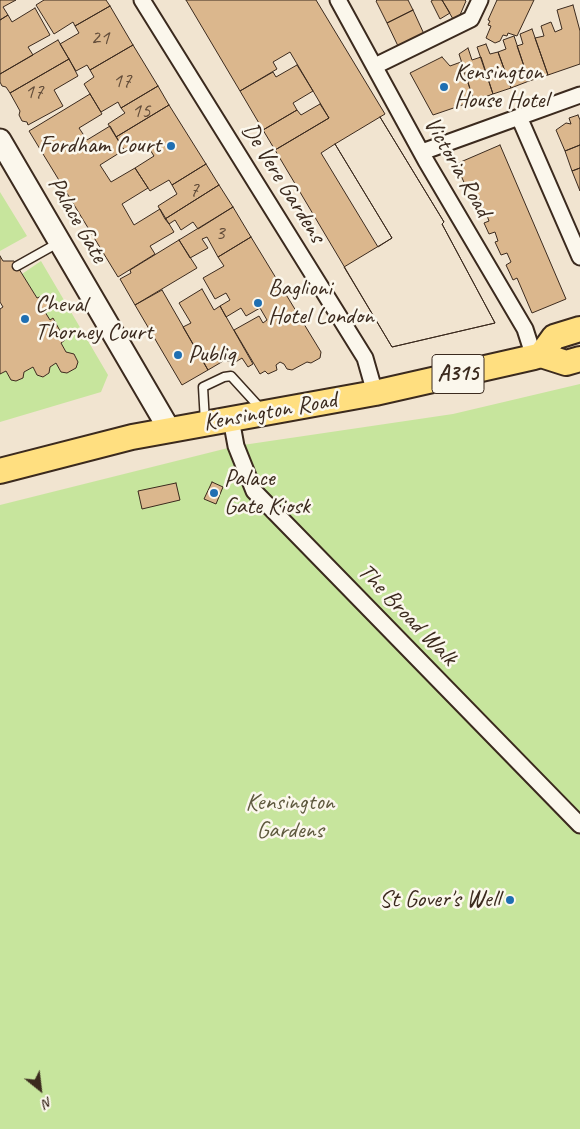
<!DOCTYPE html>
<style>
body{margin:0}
#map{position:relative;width:580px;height:1129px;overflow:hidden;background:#f1e4d0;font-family:Caveat,sans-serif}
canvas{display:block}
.north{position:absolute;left:15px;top:1064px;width:50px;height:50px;-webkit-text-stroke:4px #fbf7ec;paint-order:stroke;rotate:151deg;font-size:14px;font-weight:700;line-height:20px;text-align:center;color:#3b2a1e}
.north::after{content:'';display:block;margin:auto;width:18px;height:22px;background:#3b2a1e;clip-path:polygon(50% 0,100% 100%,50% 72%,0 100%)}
</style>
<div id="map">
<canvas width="580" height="1129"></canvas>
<div class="north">N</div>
</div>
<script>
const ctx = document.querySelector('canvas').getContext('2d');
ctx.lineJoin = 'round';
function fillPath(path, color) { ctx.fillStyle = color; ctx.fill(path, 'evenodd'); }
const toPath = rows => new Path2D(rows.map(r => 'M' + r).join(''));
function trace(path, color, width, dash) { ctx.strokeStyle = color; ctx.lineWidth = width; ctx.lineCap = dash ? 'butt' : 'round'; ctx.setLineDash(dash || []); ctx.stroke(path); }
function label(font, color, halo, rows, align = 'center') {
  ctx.font = font + ' Caveat,sans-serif'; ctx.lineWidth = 5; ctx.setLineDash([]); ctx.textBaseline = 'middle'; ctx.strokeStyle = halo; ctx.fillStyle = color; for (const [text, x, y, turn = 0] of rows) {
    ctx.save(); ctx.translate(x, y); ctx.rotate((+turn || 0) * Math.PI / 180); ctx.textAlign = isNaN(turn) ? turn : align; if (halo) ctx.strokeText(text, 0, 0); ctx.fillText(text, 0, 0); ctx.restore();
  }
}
fillPath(toPath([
 [0,192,27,236,0,251],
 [41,261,108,375,101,392,0,422,0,374,6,371,11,380,16,381,23,378,24,372,33,367,37,375,43,377,49,373,50,367,56,363,61,372,67,373,76,368,78,362,74,354,66,352,61,343,65,340,53,318,50,320,45,312,50,309,51,304,48,298,42,296,37,298,22,274],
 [580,384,580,1129,0,1129,0,505,236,446,453,414]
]), '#c7e59d');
const building = toPath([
 [0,0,16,0,3,7,8,15,0,20,0,0],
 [44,0,106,0,110,6,75,26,73,22,54,34,36,5,44,0],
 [186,0,316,0,385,114,380,117,444,222,442,224,495,323,392,347,275,150,329,118,290,52,273,62,277,69,240,91,186,0],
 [335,144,392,238,378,247,321,153,335,144],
 [377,0,408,0,413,10,387,23,376,1,377,0],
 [433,0,442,0,450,13,440,19,431,1,433,0],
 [442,0,465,0,466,1,460,15,453,19,442,0],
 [497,0,534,0,517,36,508,33,507,36,503,35,500,41,495,43,486,38,491,26,488,25,490,21,488,20,497,0],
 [573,5,580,31,580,64,548,75,535,38,544,36,541,26,551,22,555,32,562,29,557,10,573,5],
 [110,6,133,45,90,70,87,65,76,71,60,44,79,33,75,26,110,6],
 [35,8,50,35,28,47,33,55,0,74,0,20,8,15,12,22,35,8],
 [413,10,424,34,398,46,387,23,413,10],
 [532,29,548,75,529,81,517,46,523,44,520,34,532,29],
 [514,36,529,81,511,88,498,52,506,49,503,40,514,36],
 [58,40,69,59,10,93,6,87,2,86,0,82,0,74,58,40],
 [486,44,490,54,498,52,511,88,493,94,477,47,486,44],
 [133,45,158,86,121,108,118,102,101,112,84,84,94,77,90,70,133,45],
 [468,48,472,60,481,57,493,94,474,101,459,54,468,48],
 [442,57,450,66,461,62,474,101,433,115,410,73,442,57],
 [69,59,78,76,54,90,63,106,28,125,27,122,22,121,19,115,20,111,10,93,69,59],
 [297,65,313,91,293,103,297,110,263,130,240,91,273,72,276,77,297,65],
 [158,86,169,105,116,137,108,124,125,113,121,108,158,86],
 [90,94,102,114,79,128,87,140,110,126,124,150,100,165,111,182,135,168,148,188,122,204,134,225,160,209,174,232,150,246,155,254,118,277,29,131,90,94],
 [320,104,329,118,275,150,263,130,297,110,301,115,320,104],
 [169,105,206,164,172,185,169,180,150,191,135,168,154,156,145,142,126,153,116,137,169,105],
 [578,115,580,120,580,145,565,151,556,130,566,123,571,124,569,118,578,115],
 [380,117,444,222,442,224,495,323,392,347,344,267,392,238,335,144,380,117],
 [500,145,566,299,532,313,517,278,513,280,506,265,511,262,507,253,501,255,495,242,498,241,495,232,489,234,484,223,489,221,486,213,481,216,477,205,481,203,472,184,466,187,456,164,500,145],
 [580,145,580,168,572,171,565,151,580,145],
 [206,164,219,185,165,219,158,206,177,194,172,185,206,164],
 [580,168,580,191,572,171,580,168],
 [219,185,233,207,198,229,193,222,181,230,175,220,169,224,165,219,219,185],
 [233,207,251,237,218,257,207,237,202,239,208,248,190,258,179,240,233,207],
 [251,237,321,352,320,358,311,363,307,362,292,370,287,369,284,364,280,362,276,365,277,370,268,374,265,371,260,374,234,330,259,316,263,323,267,320,260,308,246,316,241,308,226,317,220,306,230,300,226,293,215,299,203,278,224,266,218,257,251,237],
 [179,240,197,268,135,305,120,279,131,273,130,270,179,240],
 [0,256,3,261,14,261,37,298,42,296,48,298,51,304,50,309,45,312,50,320,53,318,65,340,61,343,66,352,74,354,78,362,76,368,67,373,61,372,56,363,50,367,49,373,43,377,37,375,33,367,24,372,23,378,16,381,11,380,6,371,0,374,0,309,3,307,0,302,0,256],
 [202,289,214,310,220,306,253,364,248,367,242,358,234,363,225,360,208,370,183,327,191,323,179,303,202,289],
 [162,290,208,370,182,385,135,305,162,290],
 [212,482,223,487,216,504,204,499,212,482],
 [176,483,180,500,142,509,138,491,176,483]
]);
fillPath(building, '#dbb78d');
trace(building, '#3b2a1e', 1);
const lane = toPath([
 [17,266,58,243],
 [205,422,203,387,224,377,231,376,262,410]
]);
const street = toPath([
 [142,0,365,358,375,393],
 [338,0,426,161,525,329,534,357],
 [375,66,471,19,480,0],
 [519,117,580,95],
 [422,152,519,117,580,257],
 [231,419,236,446,254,491,580,825]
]);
const secondary = toPath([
 [0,140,169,429]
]);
const primary = toPath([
 [541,355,554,337,580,329],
 [0,471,132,437,375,393,534,357,541,355,566,363,580,359]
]);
trace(lane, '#3b2a1e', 11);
trace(street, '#3b2a1e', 19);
trace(secondary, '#3b2a1e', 25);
trace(primary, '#3b2a1e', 28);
trace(lane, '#fbf7ec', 8);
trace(street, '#fbf7ec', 15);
trace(secondary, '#fbf7ec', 21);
trace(primary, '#ffdf80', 24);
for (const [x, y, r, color] of [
 [444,87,5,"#1f6fb2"],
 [171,146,5,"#1f6fb2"],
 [258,303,5,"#1f6fb2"],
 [25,319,5,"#1f6fb2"],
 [178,355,5,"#1f6fb2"],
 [214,493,5,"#1f6fb2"],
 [510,900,5,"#1f6fb2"]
]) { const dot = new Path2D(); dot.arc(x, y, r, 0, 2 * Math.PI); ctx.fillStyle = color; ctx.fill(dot); trace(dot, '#fbf7ec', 2); }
label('21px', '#634d3a', null, [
 ["21",100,38],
 ["17",122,81],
 ["17",34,92],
 ["15",141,111],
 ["7",194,190],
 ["3",220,233]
]);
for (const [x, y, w] of [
 [458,374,52]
]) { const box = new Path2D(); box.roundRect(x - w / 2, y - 19.5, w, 39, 4); ctx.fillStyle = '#fbf7ec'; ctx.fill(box); trace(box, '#3b2a1e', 1); }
label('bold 22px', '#3b2a1e', null, [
 ["A315",458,374]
]);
label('24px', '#3b2a1e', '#fbf7ec', [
 ["Kensington",454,73],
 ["House Hotel",454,101],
 ["Fordham Court",161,146,"right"],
 ["Baglioni",268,289],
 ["Hotel London",268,317],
 ["Cheval",35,305],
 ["Thorney Court",35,333],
 ["Publiq",188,355],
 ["Palace",224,479],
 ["Gate Kiosk",224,507],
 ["St Gover's Well",500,900,"right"]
], 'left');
label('24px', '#3b2a1e', '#fbf7ec', [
 ["Victoria Road",457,167,60],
 ["De Vere Gardens",283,183,58],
 ["Palace Gate",77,220,60],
 ["Kensington Road",270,412,-10],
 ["The Broad Walk",407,615,46]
]);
label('24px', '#5e593e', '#fbf7ec', [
 ["Kensington",290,803],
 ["Gardens",290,831]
]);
</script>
